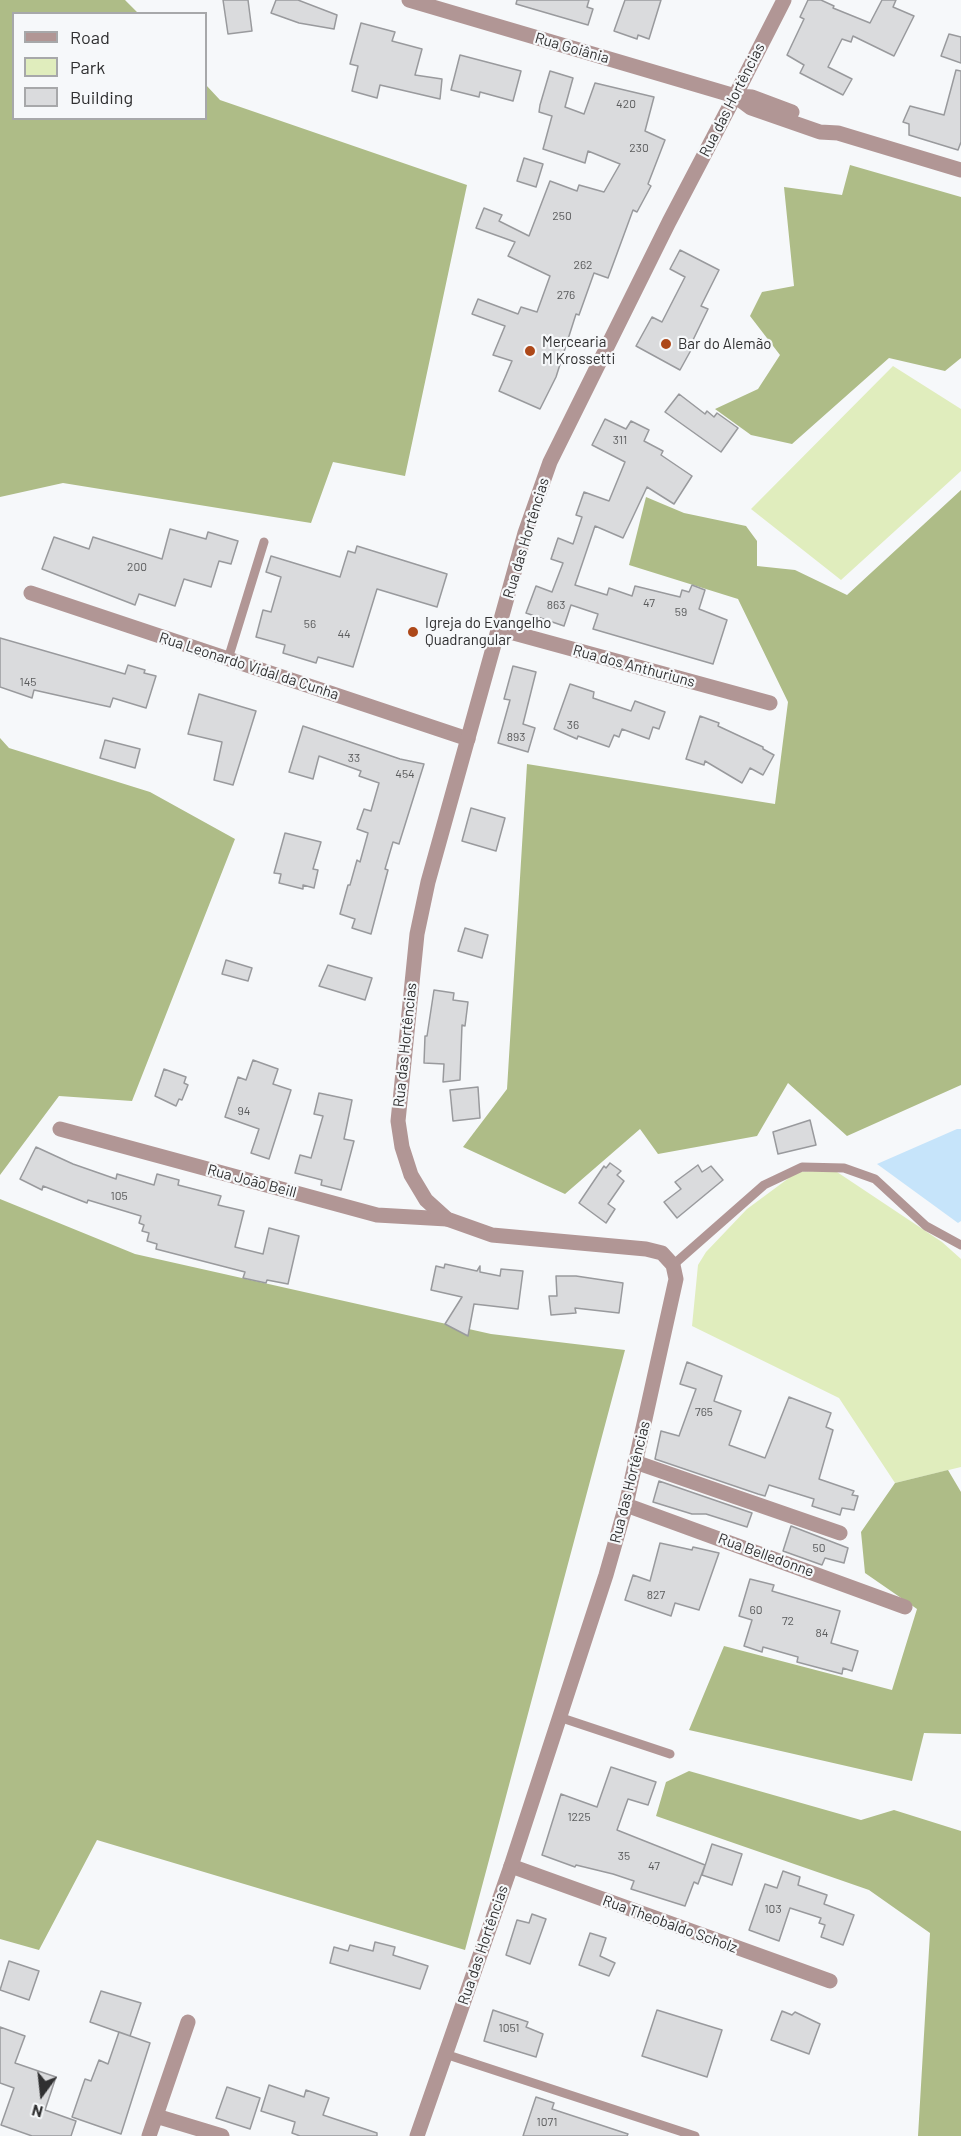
<!DOCTYPE html>
<meta charset="utf-8">
<style>
body{margin:0}
#map{position:relative;width:961px;height:2136px;overflow:hidden;background:#f6f8fa;font-family:Barlow,sans-serif}
canvas{display:block}
.legend{position:absolute;left:12px;top:12px;width:195px;height:108px;box-sizing:border-box;background:#f6f8fa;border:2px solid #a7a8aa;margin:0;padding:8px 10px;list-style:none;font-size:18px;color:#303031}
.legend li{display:flex;align-items:center;gap:12px;height:30px}
.legend b{width:30px;border:2px solid #a7a8aa}
.north{position:absolute;left:12px;top:2064px;width:60px;height:60px;-webkit-text-stroke:4px #f6f8fa;paint-order:stroke;rotate:195deg;font-size:16px;font-weight:700;line-height:24px;text-align:center;color:#303031}
.north::after{content:'';display:block;margin:auto;width:21px;height:27px;background:#303031;clip-path:polygon(50% 0,100% 100%,50% 72%,0 100%)}
</style>
<div id="map">
<canvas width="961" height="2136"></canvas>
<ul class="legend">
<li><b style="height:8px;background:#b19695"></b>Road</li>
<li><b style="height:16px;background:#e0edbd"></b>Park</li>
<li><b style="height:16px;background:#dadbdd"></b>Building</li>
</ul>
<div class="north">N</div>
</div>
<script>
const ctx = document.querySelector('canvas').getContext('2d');
ctx.lineJoin = 'round';
function fillPath(path, color) { ctx.fillStyle = color; ctx.fill(path, 'evenodd'); }
const toPath = rows => new Path2D(rows.map(r => 'M' + r).join(''));
function trace(path, color, width, dash) { ctx.strokeStyle = color; ctx.lineWidth = width; ctx.lineCap = dash ? 'butt' : 'round'; ctx.setLineDash(dash || []); ctx.stroke(path); }
function label(font, color, halo, rows, align = 'center') {
  ctx.font = font + ' Barlow,sans-serif'; ctx.lineWidth = 4.5; ctx.setLineDash([]); ctx.textBaseline = 'middle'; ctx.strokeStyle = halo; ctx.fillStyle = color; for (const [text, x, y, turn = 0] of rows) {
    ctx.save(); ctx.translate(x, y); ctx.rotate((+turn || 0) * Math.PI / 180); ctx.textAlign = isNaN(turn) ? turn : align; if (halo) ctx.strokeText(text, 0, 0); ctx.fillText(text, 0, 0); ctx.restore();
  }
}
fillPath(toPath([
 [893,366,961,409,961,471,841,580,751,509],
 [834,1170,942,1242,961,1259,961,1467,895,1483,839,1398,692,1326,698,1265,706,1252,747,1209,797,1172]
]), '#e0edbd');
fillPath(toPath([
 [0,0,125,0,138,13,14,14,14,118,206,118,206,85,220,100,467,185,405,476,333,462,311,523,63,483,0,497],
 [850,165,961,197,961,358,945,371,889,358,792,444,751,435,715,409,758,389,780,355,750,316,762,292,794,286,784,187,842,195],
 [961,490,961,1085,847,1136,788,1083,757,1136,658,1154,640,1129,565,1194,463,1147,507,1089,527,764,775,804,788,702,738,599,629,565,646,497,684,513,746,526,757,541,757,566,795,570,847,595],
 [0,738,9,748,150,792,235,839,132,1101,59,1096,0,1175],
 [0,1199,135,1254,491,1334,625,1350,465,1950,97,1840,39,1950,0,1939],
 [948,1470,961,1492,961,1734,924,1733,912,1781,689,1730,724,1646,892,1690,917,1609,865,1573,861,1532,895,1483],
 [689,1771,861,1820,894,1810,961,1831,961,2136,918,2136,930,1933,869,1890,656,1816,666,1782]
]), '#aebc87');
fillPath(toPath([
 [957,1129,961,1129,961,1221,958,1223,877,1164]
]), '#c6e4fa');
const building = toPath([
 [223,0,248,0,252,31,228,34,223,0],
 [276,0,298,0,337,15,334,29,299,23,271,13,276,0],
 [517,0,589,0,587,7,593,9,588,25,516,4,517,0],
 [625,0,661,0,649,39,638,35,637,39,614,31,625,0],
 [808,0,821,0,834,6,833,8,870,23,882,0,896,0,893,7,914,16,894,56,853,36,851,42,842,39,828,67,852,79,843,95,800,73,804,65,787,55,804,19,800,17,808,0],
 [361,23,395,32,392,41,422,49,415,75,442,79,440,99,380,85,377,98,352,91,358,66,350,64,361,23],
 [949,34,961,37,961,63,941,56,949,34],
 [460,55,521,71,513,101,480,92,479,97,451,90,460,55],
 [956,70,961,71,961,142,958,150,909,135,909,124,903,122,910,106,944,115,956,70],
 [550,71,573,78,565,107,584,114,595,83,654,97,645,131,665,140,648,184,651,186,637,212,633,210,608,278,594,273,579,315,576,314,556,377,540,409,499,391,512,361,493,355,505,326,472,314,478,299,518,314,521,307,537,312,550,276,508,256,515,242,476,228,484,208,502,215,499,221,529,236,550,181,577,191,579,185,604,192,620,164,588,151,585,163,543,149,552,116,539,112,540,105,550,71],
 [524,158,543,164,536,187,517,181,524,158],
 [680,250,719,270,701,306,708,309,693,340,696,341,680,370,636,346,652,317,662,322,685,277,670,269,680,250],
 [679,394,705,414,707,411,714,417,717,413,738,428,721,452,665,412,679,394],
 [605,419,626,429,631,421,649,430,644,441,663,451,661,455,692,476,674,504,647,487,623,538,595,526,575,585,607,595,609,588,632,596,635,586,680,597,682,590,689,592,692,585,705,590,699,609,727,620,713,664,593,629,598,614,571,605,564,626,526,613,536,586,552,592,563,563,551,559,558,538,573,544,582,517,576,515,584,492,609,501,625,462,592,445,605,419],
 [170,529,206,539,208,532,238,541,231,564,219,561,211,587,184,579,175,606,139,594,135,605,42,569,54,537,89,549,93,537,162,559,170,529],
 [357,546,447,574,437,607,377,589,353,667,318,657,316,663,283,653,285,645,256,637,263,610,271,612,281,577,266,572,271,556,340,577,348,551,355,553,357,546],
 [0,638,125,674,128,665,145,670,144,673,156,676,146,708,113,698,110,707,34,690,32,698,0,687,0,638],
 [513,666,536,672,523,724,535,728,528,752,498,743,510,700,504,699,513,666],
 [570,684,594,692,593,698,631,711,635,701,665,712,659,729,653,727,649,739,622,729,619,737,614,735,609,747,578,736,577,739,554,729,570,684],
 [199,694,256,711,233,785,214,780,222,742,188,734,199,694],
 [700,716,719,723,718,726,763,747,763,749,774,755,763,775,750,768,742,783,705,761,704,765,686,759,700,716],
 [303,726,400,759,424,764,399,844,393,842,385,869,388,870,371,934,352,928,355,919,340,914,348,885,350,885,357,860,360,862,368,833,357,829,364,809,371,811,379,783,359,776,361,771,319,756,313,779,289,772,303,726],
 [105,740,140,749,135,768,100,758,105,740],
 [471,808,505,818,496,851,462,841,471,808],
 [285,833,321,842,313,869,318,870,314,888,303,885,303,889,279,883,281,874,274,873,285,833],
 [465,928,488,935,482,958,458,951,465,928],
 [226,960,252,968,248,981,222,974,226,960],
 [328,965,372,978,365,1000,319,986,328,965],
 [434,990,454,993,453,1000,468,1002,465,1026,462,1025,460,1080,443,1082,444,1064,424,1063,425,1036,427,1036,434,990],
 [253,1060,278,1069,273,1084,291,1090,269,1159,251,1153,259,1129,225,1117,238,1077,246,1080,253,1060],
 [164,1069,186,1077,184,1083,188,1085,182,1100,179,1099,176,1106,155,1096,164,1069],
 [478,1087,480,1118,453,1121,450,1090,478,1087],
 [319,1093,352,1100,344,1139,354,1141,341,1190,321,1185,322,1180,295,1173,300,1155,311,1158,323,1116,314,1114,319,1093],
 [810,1120,816,1145,778,1154,773,1132,810,1120],
 [36,1147,73,1164,116,1179,117,1174,154,1185,157,1174,179,1180,178,1185,221,1196,218,1205,244,1211,235,1247,263,1254,269,1228,299,1236,288,1284,267,1280,266,1283,243,1278,245,1272,156,1249,157,1244,147,1241,149,1233,142,1231,144,1225,139,1223,141,1216,88,1200,87,1203,43,1186,42,1190,20,1179,36,1147],
 [610,1163,621,1171,617,1175,624,1181,608,1204,615,1209,606,1223,579,1203,604,1166,606,1168,610,1163],
 [698,1165,702,1172,711,1166,723,1180,677,1218,664,1202,681,1189,675,1182,698,1165],
 [445,1264,477,1271,480,1266,480,1272,500,1276,501,1269,523,1271,518,1309,474,1304,468,1336,445,1324,462,1297,431,1290,436,1266,444,1268,445,1264],
 [556,1276,576,1276,623,1283,619,1313,575,1308,576,1313,551,1315,549,1296,557,1296,556,1276],
 [687,1362,722,1376,714,1401,741,1411,729,1445,765,1458,789,1397,831,1413,826,1427,833,1430,819,1479,854,1491,852,1495,858,1496,854,1510,842,1508,840,1515,812,1506,814,1499,769,1485,765,1496,758,1494,655,1459,661,1431,679,1436,696,1389,680,1384,687,1362],
 [659,1481,752,1513,747,1527,706,1514,692,1514,653,1502,659,1481],
 [791,1526,848,1548,844,1563,825,1558,822,1565,783,1551,791,1526],
 [660,1543,692,1550,693,1547,719,1553,699,1610,675,1603,671,1616,625,1600,633,1575,650,1581,660,1543],
 [750,1579,774,1585,772,1591,840,1611,831,1643,858,1651,852,1671,843,1668,842,1674,797,1662,798,1657,763,1647,762,1652,744,1646,752,1620,739,1616,750,1579],
 [611,1767,656,1782,648,1805,628,1799,617,1830,705,1865,698,1884,694,1882,685,1906,631,1889,634,1881,613,1874,576,1865,575,1867,542,1855,561,1794,597,1807,611,1767],
 [712,1844,742,1854,732,1885,702,1875,712,1844],
 [783,1871,800,1877,798,1885,827,1895,824,1904,854,1915,843,1945,821,1937,825,1925,819,1923,821,1918,790,1908,779,1941,749,1930,765,1884,777,1888,783,1871],
 [532,1914,546,1919,530,1964,506,1955,517,1920,529,1923,532,1914],
 [590,1933,606,1938,600,1956,615,1963,609,1976,579,1965,590,1933],
 [375,1942,395,1947,393,1955,428,1966,420,1989,330,1963,334,1947,348,1951,350,1945,373,1951,375,1942],
 [9,1961,39,1971,29,2000,0,1990,9,1961],
 [101,1991,141,2003,130,2036,90,2022,101,1991],
 [493,2010,528,2022,526,2027,543,2034,536,2057,484,2041,493,2010],
 [657,2010,722,2030,707,2077,642,2056,657,2010],
 [782,2011,792,2015,795,2012,820,2024,809,2054,771,2040,782,2011],
 [0,2027,25,2036,15,2063,56,2077,45,2110,76,2121,71,2136,32,2136,1,2125,14,2088,0,2083,0,2027],
 [119,2032,150,2043,121,2134,72,2117,85,2079,91,2081,99,2060,108,2064,119,2032],
 [269,2085,304,2097,306,2090,329,2098,323,2115,377,2133,377,2136,300,2136,292,2133,295,2122,261,2111,269,2085],
 [227,2087,260,2098,250,2129,216,2118,227,2087],
 [536,2097,554,2103,552,2109,628,2134,627,2136,523,2136,536,2097]
]);
fillPath(building, '#dadbdd');
trace(building, '#999a9d', 1.5);
trace(toPath([
 [228,659,264,542],
 [673,1265,764,1185,802,1167,844,1168,875,1179,926,1226,961,1245],
 [559,1717,670,1754],
 [445,2054,695,2136]
]), '#b19695', 9);
trace(toPath([
 [735,96,751,108,820,132,838,133,961,170],
 [735,96,784,0],
 [738,96,752,97,792,112],
 [31,593,468,739],
 [499,629,770,703],
 [60,1129,377,1215,447,1219],
 [635,1462,840,1533],
 [626,1505,905,1607],
 [511,1866,830,1981],
 [156,2116,222,2136],
 [149,2136,188,2022]
]), '#b19695', 15);
trace(toPath([
 [409,0,735,96,669,222,550,462,525,533,428,882,417,934,398,1121,402,1147,411,1175,426,1200,447,1219,492,1235,646,1249,662,1253,673,1265,676,1279,626,1505,606,1575,511,1866,417,2136]
]), '#b19695', 15);
for (const [x, y, r, color] of [
 [666,344,6,"#ad4819"],
 [530,351,6,"#ad4819"],
 [413,632,6,"#ad4819"]
]) { const dot = new Path2D(); dot.arc(x, y, r, 0, 2 * Math.PI); ctx.fillStyle = color; ctx.fill(dot); trace(dot, '#f6f8fa', 2); }
label('12px', '#5a5b5c', null, [
 ["420",626,104],
 ["230",639,148],
 ["250",562,216],
 ["262",583,265],
 ["276",566,295],
 ["311",620,440],
 ["200",137,567],
 ["47",649,603],
 ["863",556,605],
 ["59",681,612],
 ["56",310,624],
 ["44",344,634],
 ["145",28,682],
 ["36",573,725],
 ["893",516,737],
 ["33",354,758],
 ["454",405,774],
 ["94",244,1111],
 ["105",119,1196],
 ["765",704,1412],
 ["50",819,1548],
 ["827",656,1595],
 ["60",756,1610],
 ["72",788,1621],
 ["84",822,1633],
 ["1225",579,1817],
 ["35",624,1856],
 ["47",654,1866],
 ["103",773,1909],
 ["1051",509,2028],
 ["1071",547,2122]
]);
label('15px', '#303031', '#f6f8fa', [
 ["Rua Goiânia",572,48,16],
 ["Rua das Hortências",732,100,-63],
 ["Rua das Hortências",526,538,-73],
 ["Rua Leonardo Vidal da Cunha",249,666,18],
 ["Rua dos Anthuriuns",634,666,15],
 ["Rua das Hortências",405,1045,-84],
 ["Rua João Beill",252,1181,15],
 ["Rua das Hortências",630,1482,-76],
 ["Rua Belledonne",766,1555,20],
 ["Rua Theobaldo Scholz",670,1924,20],
 ["Rua das Hortências",483,1945,-71]
]);
label('15px', '#303031', '#f6f8fa', [
 ["Mercearia",542,342],
 ["M Krossetti",542,359],
 ["Bar do Alemão",678,344],
 ["Igreja do Evangelho",425,623],
 ["Quadrangular",425,640]
], 'left');
</script>
